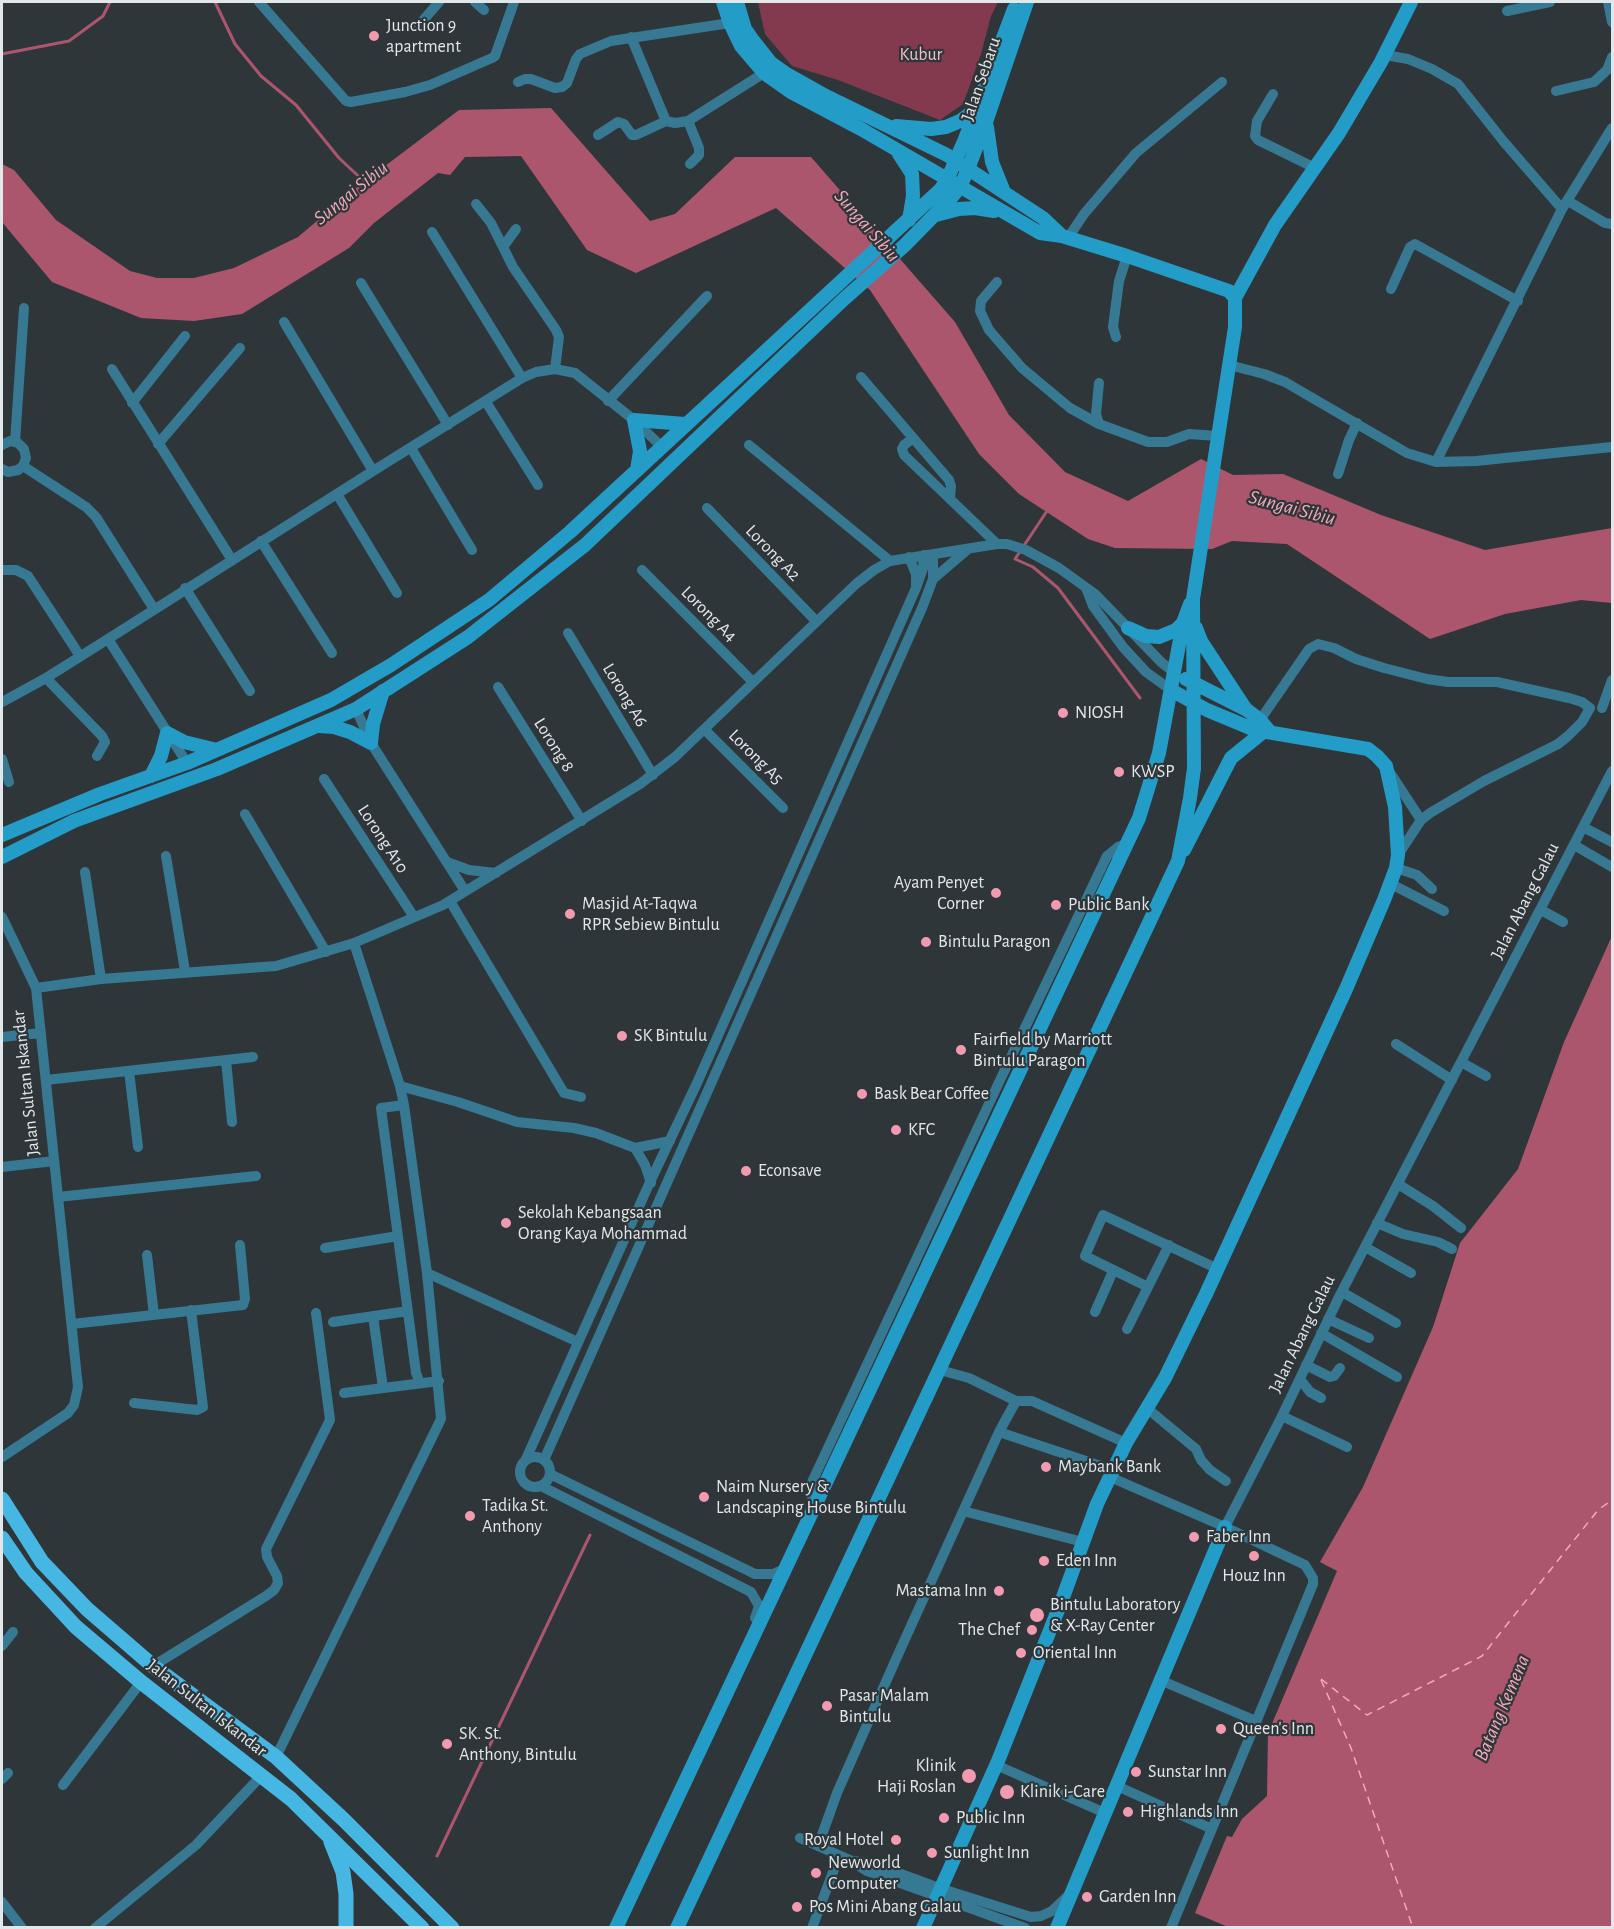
<!DOCTYPE html>
<style>
body{margin:0}
#map{position:relative;width:1614px;height:1929px;overflow:hidden;background:#2f363a;font-family:"Alegreya Sans",sans-serif}
canvas{display:block}
.frame{position:absolute;inset:0;border:3px solid #e2e7e9;pointer-events:none}
</style>
<div id="map">
<canvas width="1614" height="1929"></canvas>
<div class="frame"></div>
</div>
<script>
const ctx = document.querySelector('canvas').getContext('2d');
ctx.lineJoin = 'round';
function fillPath(path, color) { ctx.fillStyle = color; ctx.fill(path, 'evenodd'); }
const toPath = rows => new Path2D(rows.map(r => 'M' + r).join(''));
function trace(path, color, width, dash) { ctx.strokeStyle = color; ctx.lineWidth = width; ctx.lineCap = dash ? 'butt' : 'round'; ctx.setLineDash(dash || []); ctx.stroke(path); }
function label(font, color, halo, rows, align = 'center') {
  ctx.font = font + ' "Alegreya Sans",sans-serif'; ctx.lineWidth = 4.5; ctx.setLineDash([]); ctx.textBaseline = 'middle'; ctx.strokeStyle = halo; ctx.fillStyle = color; for (const [text, x, y, turn = 0] of rows) {
    ctx.save(); ctx.translate(x, y); ctx.rotate((+turn || 0) * Math.PI / 180); ctx.textAlign = isNaN(turn) ? turn : align; if (halo) ctx.strokeText(text, 0, 0); ctx.fillText(text, 0, 0); ctx.restore();
  }
}
fillPath(toPath([
 [758,2,998,2,991,16,981,54,963,104,940,120,838,80,792,66,765,34]
]), '#833a4f');
fillPath(toPath([
 [551,108,650,221,675,214,735,157,811,157,955,322,1009,415,1065,472,1128,501,1201,459,1233,475,1283,474,1381,515,1485,550,1612,528,1612,603,1581,600,1505,614,1430,639,1287,544,1232,541,1212,549,1115,548,1088,539,1019,494,979,454,870,290,776,208,636,273,587,250,521,156,465,157,450,175,438,173,374,223,349,248,242,314,194,321,141,318,52,282,2,222,2,164,14,170,56,220,130,271,157,278,194,278,234,268,298,237,356,188,459,110],
 [1612,936,1612,1927,1228,1927,1195,1913,1227,1836,1232,1837,1242,1819,1267,1796,1268,1733,1337,1571,1320,1562,1363,1487,1433,1327,1460,1243,1518,1169,1564,1042]
]), '#ac566d');
trace(toPath([
 [215,2,235,44,261,76,296,105,339,158,368,185],
 [2,54,69,41,103,16,110,2],
 [1047,511,1015,559,1033,567,1058,588,1140,698],
 [437,1856,590,1535]
]), '#ac566d', 3);
trace(toPath([
 [1321,1679,1367,1715,1482,1656,1598,1510,1612,1500],
 [1321,1680,1351,1748,1413,1928]
]), '#f2aaba', 1.5, [8, 6]);
trace(toPath([
 [259,2,346,101,351,102,405,92,430,85,492,58,495,56,514,2],
 [475,2,484,10],
 [1608,2,1612,22],
 [1507,11,1550,2],
 [419,25,439,2],
 [631,37,666,121,675,123,688,121,764,73],
 [1385,55,1408,59,1432,69,1458,84,1504,142,1562,209],
 [518,82,525,79,531,79,555,88,562,87,567,83,576,59,580,54,611,41,730,23],
 [1556,91,1594,82,1607,70,1612,57],
 [1273,94,1257,121,1255,136,1258,140,1313,167],
 [688,121,699,148,699,155,690,164],
 [598,135,618,122,624,124,632,135,636,135,666,121],
 [1568,201,1605,223,1612,224],
 [476,204,491,223,513,267,556,330,559,337,555,369],
 [432,232,522,378],
 [1068,238,1084,214,1136,153,1222,82],
 [503,247,516,229],
 [997,282,981,301,980,311,989,330,1022,368,1070,408,1099,424,1148,442,1167,442,1189,434,1217,436],
 [361,283,448,425],
 [1391,289,1410,247,1415,244,1518,301],
 [284,322,373,471],
 [1116,337,1113,327,1119,281,1127,256],
 [1229,365,1264,374,1285,382,1407,453,1436,462,1476,461,1612,447],
 [112,369,232,560],
 [861,377,949,480,951,486,950,498],
 [1099,383,1096,414,1099,424],
 [608,401,707,296],
 [486,402,538,485],
 [132,403,185,336],
 [912,439,904,445,902,449,904,455,997,544],
 [15,442,24,308],
 [158,444,240,348],
 [2,445,10,441,18,443,24,449,26,458,23,466,18,470,8,472,2,469],
 [749,445,890,561],
 [411,448,472,550],
 [1436,462,1562,209,1612,128],
 [23,466,86,507,96,517,154,609],
 [1338,474,1349,440,1357,423],
 [337,494,397,593],
 [707,508,816,621],
 [261,541,332,653],
 [909,557,916,574,916,585],
 [2,570,16,570,28,576,80,656],
 [642,570,753,682],
 [933,579,967,550],
 [185,588,250,691],
 [1086,588,1093,606,1123,647,1146,672,1171,690],
 [568,633,653,775],
 [108,639,373,471,522,378,536,372,555,369,575,373,634,420,661,446],
 [46,678,102,736,105,742,97,756],
 [498,687,582,821],
 [2,702,46,678,108,639,187,763],
 [1602,708,1612,680],
 [356,709,371,743,465,891],
 [1260,720,1309,649,1318,644,1334,648,1356,659,1384,668,1427,679,1448,682,1497,682,1569,698,1582,702,1590,708,1582,722,1568,736,1558,744,1484,781,1430,813,1421,820,1398,855],
 [705,730,783,808],
 [2,759,9,782],
 [1389,771,1421,820],
 [324,779,414,917],
 [245,814,326,952],
 [1583,827,1612,842],
 [1574,845,1612,867],
 [166,856,185,971],
 [447,862,469,870,496,873],
 [1396,868,1417,875,1432,889],
 [85,872,101,979],
 [1391,884,1444,911],
 [450,901,564,1093,581,1097],
 [1541,910,1563,922],
 [2,917,36,988,78,1387,74,1405,68,1413,2,1457],
 [36,988,101,979,276,966,354,943],
 [2,1037,41,1033],
 [1396,1044,1452,1080],
 [226,1060,232,1122],
 [1461,1062,1486,1076],
 [129,1071,138,1147],
 [46,1080,253,1057],
 [400,1086,458,1102,517,1122,574,1128,596,1133,635,1148,670,1141],
 [404,1105,381,1108,416,1373,420,1383],
 [635,1148,645,1165,651,1183],
 [2,1167,54,1161],
 [1398,1184,1433,1206,1461,1228],
 [58,1197,256,1176],
 [1377,1223,1403,1234,1438,1242,1452,1249],
 [1365,1247,1411,1273],
 [325,1248,398,1236],
 [147,1255,154,1315],
 [427,1273,578,1342],
 [1148,1287,1085,1256,1103,1215,1218,1269],
 [1342,1292,1396,1323],
 [1095,1312,1113,1271],
 [373,1316,383,1388],
 [1328,1319,1369,1338],
 [333,1322,408,1311],
 [72,1324,243,1305,245,1299,240,1245],
 [1127,1329,1169,1245],
 [1321,1333,1397,1377],
 [1306,1365,1330,1377,1334,1376,1340,1368],
 [940,1370,969,1378,1016,1401,1032,1401,1126,1443],
 [1300,1379,1310,1392,1321,1398],
 [344,1393,439,1381],
 [134,1403,197,1410,203,1407,191,1310],
 [1148,1409,1196,1449,1201,1460,1210,1470,1226,1481],
 [1282,1416,1347,1447],
 [999,1432,1113,1470],
 '520 1472a15 15 0 1 1 30 0a15 15 0 1 1-30 0Z',
 [526,1459,650,1182,697,1083,916,588,923,568,924,555],
 [544,1460,922,608,933,579,933,554],
 [550,1474,755,1574,773,1574,784,1569],
 [1110,1477,1225,1527,1305,1565,1313,1578,1313,1584,1171,1928],
 [541,1486,751,1592,759,1606,755,1618],
 [812,1508,812,1482,1001,1078,1107,856,1118,847,1126,844],
 [963,1511,1083,1542],
 [1225,1527,1282,1416,1340,1295,1612,771],
 [2,1646,13,1632],
 [153,1666,266,1596,274,1590,278,1583,277,1576,267,1557,266,1549,330,1420,316,1313],
 [1160,1680,1256,1721],
 [276,1757,441,1419,427,1273,404,1105,400,1086,354,943,443,905,640,784,675,757,856,584,874,570,890,561,997,544,1007,544,1026,550,1059,568,1095,594,1162,663,1175,673],
 [996,1765,1105,1813],
 [2,1779,8,1773],
 [63,1785,141,1682],
 [1117,1786,1212,1829],
 [800,1838,850,1860,867,1871,1025,1928],
 [818,1846,837,1793,896,1659,999,1432,1016,1401],
 [852,1861,871,1863,939,1888,1031,1917,1041,1916,1052,1911,1069,1895],
 [2,1902,22,1928],
 [95,1928,196,1845,262,1775],
 [812,1928,839,1856]
]), '#377893', 10);
trace(toPath([
 [723,2,730,23,741,46,764,73,791,92,861,129,1040,233,1062,236,1127,256,1229,291,1235,298],
 [737,2,745,29,752,39,771,63,785,73,826,96,947,155,1043,218,1062,236],
 [896,126,931,129,946,127,960,121,976,109],
 [987,127,992,162,1004,192],
 [899,154,912,174,913,196,909,220],
 [936,215,959,209,975,208,994,211],
 [637,470,640,451,634,420,685,424],
 [1128,628,1146,636,1159,637,1176,630,1183,623],
 [1196,628,1201,641,1245,708],
 [1186,679,1247,710,1260,720,1270,732],
 [319,726,334,727,350,732,371,743,373,724,383,691],
 [151,776,161,756,167,733,184,742,217,750],
 [2,835,100,794,187,763,331,700,391,665,489,600,570,532,940,190,947,180,965,139,1014,9],
 [1184,850,1231,758,1263,732],
 [2,857,74,821,217,769,356,709,468,637,585,545,844,299,905,245,951,198,960,187,968,169,986,122,1027,2],
 [616,1928,1139,818,1159,753,1183,623,1190,604],
 [677,1928,1178,861,1190,798,1194,768,1193,599,1235,327,1235,298,1275,225,1339,133,1381,62,1411,2],
 [923,1928,998,1761,1062,1600,1097,1504,1126,1443,1165,1378,1206,1294,1346,989,1384,900,1396,868,1398,855,1395,807,1386,766,1377,756,1368,749,1255,730,1207,710,1171,690],
 [1057,1928,1225,1527]
]), '#249cc8', 14);
trace(toPath([
 [2,1499,42,1562,87,1609,153,1666,276,1757,344,1820,452,1928],
 [2,1538,26,1573,76,1627,141,1682,291,1799,422,1928],
 [331,1842,343,1872,346,1894,346,1928]
]), '#46b6e3', 15);
for (const [x, y, r, color] of [
 [374,36,6,"#f29aaf"],
 [1063,713,6,"#f29aaf"],
 [1119,772,6,"#f29aaf"],
 [996,893,6,"#f29aaf"],
 [1056,905,6,"#f29aaf"],
 [570,914,6,"#f29aaf"],
 [926,942,6,"#f29aaf"],
 [622,1036,6,"#f29aaf"],
 [961,1050,6,"#f29aaf"],
 [862,1094,6,"#f29aaf"],
 [896,1130,6,"#f29aaf"],
 [746,1171,6,"#f29aaf"],
 [506,1223,6,"#f29aaf"],
 [1046,1467,6,"#f29aaf"],
 [704,1497,6,"#f29aaf"],
 [470,1516,6,"#f29aaf"],
 [1194,1537,6,"#f29aaf"],
 [1254,1556,6,"#f29aaf"],
 [1044,1561,6,"#f29aaf"],
 [999,1591,6,"#f29aaf"],
 [1037,1615,8,"#f29aaf"],
 [1032,1630,6,"#f29aaf"],
 [1021,1653,6,"#f29aaf"],
 [827,1706,6,"#f29aaf"],
 [1221,1729,6,"#f29aaf"],
 [447,1744,6,"#f29aaf"],
 [1136,1772,6,"#f29aaf"],
 [969,1776,8,"#f29aaf"],
 [1007,1792,8,"#f29aaf"],
 [1128,1812,6,"#f29aaf"],
 [944,1818,6,"#f29aaf"],
 [896,1840,6,"#f29aaf"],
 [932,1853,6,"#f29aaf"],
 [816,1873,6,"#f29aaf"],
 [1087,1897,6,"#f29aaf"],
 [797,1907,6,"#f29aaf"]
]) { const dot = new Path2D(); dot.arc(x, y, r, 0, 2 * Math.PI); ctx.fillStyle = color; ctx.fill(dot); trace(dot, '#2f363a', 2); }
label('18px', '#e2e7e9', '#2f363a', [
 ["Junction 9",386,26],
 ["apartment",386,47],
 ["NIOSH",1075,713],
 ["KWSP",1131,772],
 ["Ayam Penyet",984,883,"right"],
 ["Corner",984,904,"right"],
 ["Masjid At-Taqwa",582,904],
 ["RPR Sebiew Bintulu",582,925],
 ["Public Bank",1068,905],
 ["Bintulu Paragon",938,942],
 ["SK Bintulu",634,1036],
 ["Fairfield by Marriott",973,1040],
 ["Bintulu Paragon",973,1061],
 ["Bask Bear Coffee",874,1094],
 ["KFC",908,1130],
 ["Econsave",758,1171],
 ["Sekolah Kebangsaan",518,1213],
 ["Orang Kaya Mohammad",518,1234],
 ["Maybank Bank",1058,1467],
 ["Naim Nursery &",716,1487],
 ["Landscaping House Bintulu",716,1508],
 ["Tadika St.",482,1506],
 ["Anthony",482,1527],
 ["Faber Inn",1206,1537],
 ["Eden Inn",1056,1561],
 ["Houz Inn",1254,1576,"center"],
 ["Mastama Inn",987,1591,"right"],
 ["Bintulu Laboratory",1050,1605],
 ["& X-Ray Center",1050,1626],
 ["The Chef",1020,1630,"right"],
 ["Oriental Inn",1033,1653],
 ["Pasar Malam",839,1696],
 ["Bintulu",839,1717],
 ["Queen's Inn",1233,1729],
 ["SK. St.",459,1734],
 ["Anthony, Bintulu",459,1755],
 ["Klinik",956,1766,"right"],
 ["Haji Roslan",956,1787,"right"],
 ["Sunstar Inn",1148,1772],
 ["Klinik i-Care",1020,1792],
 ["Highlands Inn",1140,1812],
 ["Public Inn",956,1818],
 ["Royal Hotel",884,1840,"right"],
 ["Sunlight Inn",944,1853],
 ["Newworld",828,1863],
 ["Computer",828,1884],
 ["Garden Inn",1099,1897],
 ["Pos Mini Abang Galau",809,1907]
], 'left');
label('18px', '#f0bfc9', '#2f363a', [
 ["Kubur",921,55]
]);
label('18px', '#e2e7e9', '#2f363a', [
 ["Jalan Sebaru",981,79,-71],
 ["Lorong A2",773,553,46],
 ["Lorong A4",709,614,45],
 ["Lorong A6",625,695,59],
 ["Lorong 8",554,745,58],
 ["Lorong A5",756,757,45],
 ["Lorong A10",383,839,57],
 ["Jalan Abang Galau",1525,901,-63],
 ["Jalan Sultan Iskandar",26,1083,-96],
 ["Jalan Abang Galau",1302,1334,-64],
 ["Jalan Sultan Iskandar",207,1708,38]
]);
label('italic 20px', '#f2aaba', '#2f363a', [
 ["Sungai Sibiu",351,193,-39],
 ["Sungai Sibiu",867,226,49],
 ["Sungai Sibiu",1292,508,15],
 ["Batang Kemena",1502,1708,-67]
]);
</script>
